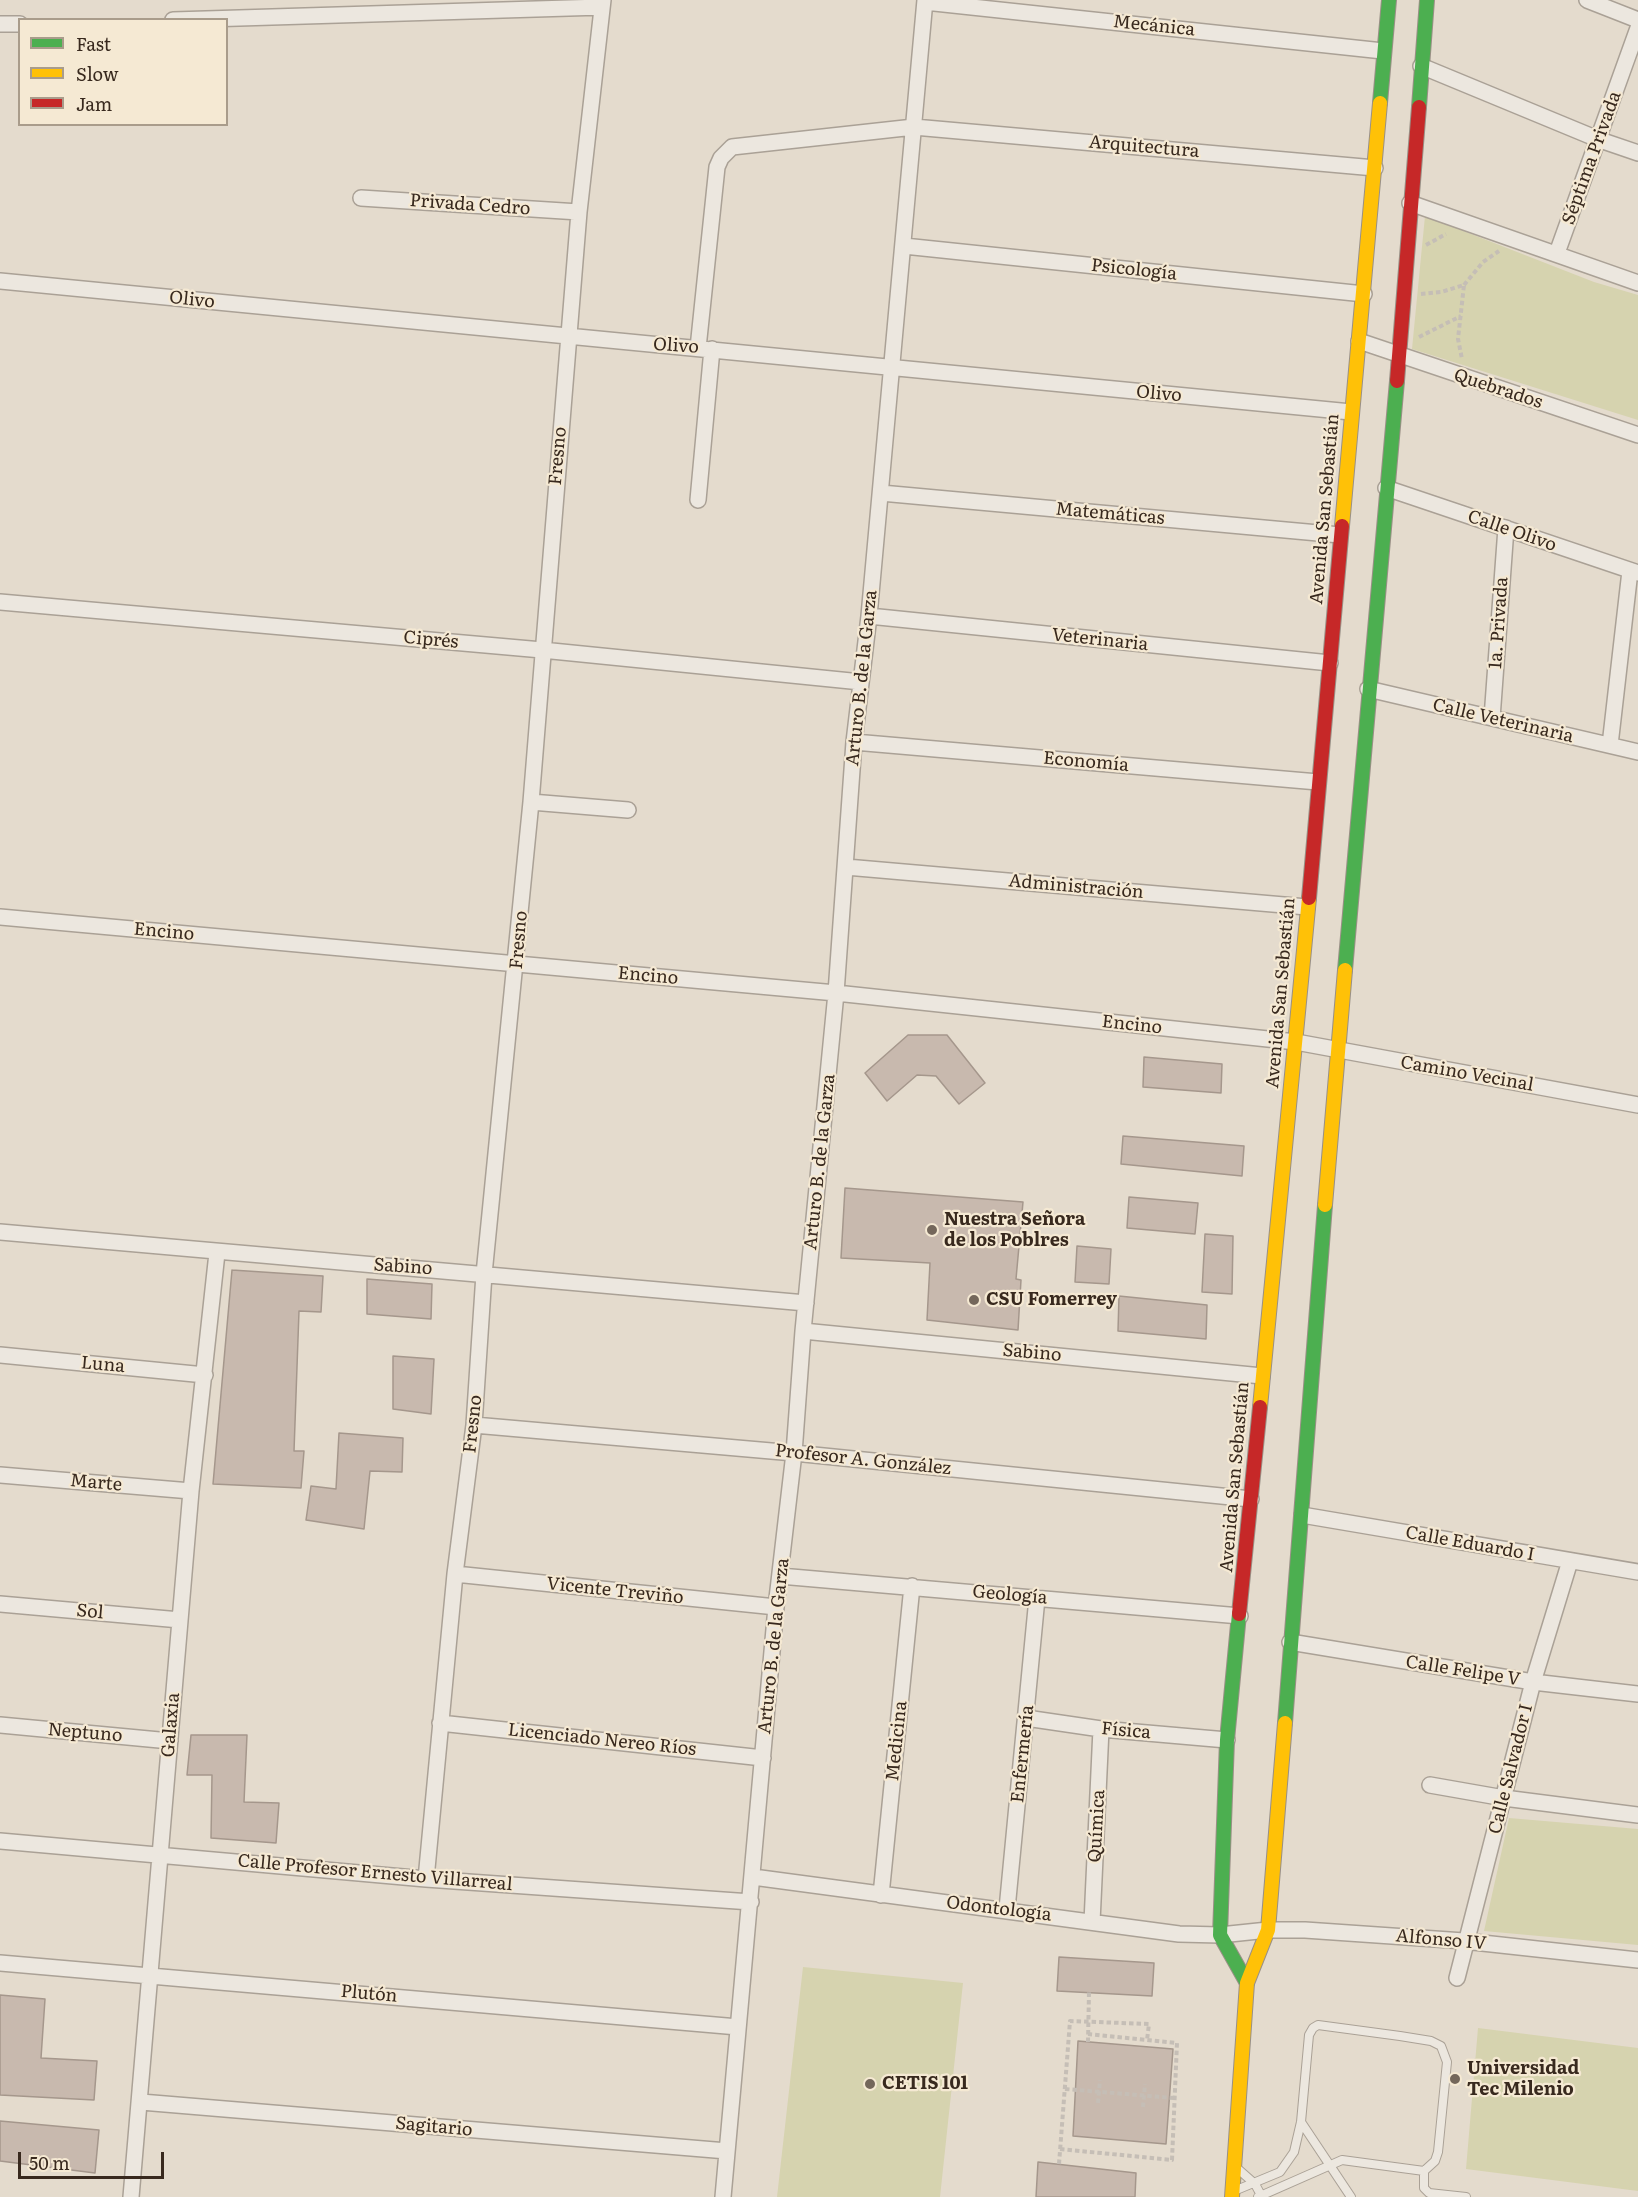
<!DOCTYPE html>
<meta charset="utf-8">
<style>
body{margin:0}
#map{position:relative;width:1638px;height:2197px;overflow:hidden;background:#e4dbcd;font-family:Literata,serif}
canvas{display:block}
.legend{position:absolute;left:18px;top:18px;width:210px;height:108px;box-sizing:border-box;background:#f5e9d3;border:2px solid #a99c8b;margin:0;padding:8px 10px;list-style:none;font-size:18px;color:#38291e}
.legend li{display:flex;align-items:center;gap:12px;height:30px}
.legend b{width:30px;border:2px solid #a99c8b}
.scale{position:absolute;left:18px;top:2152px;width:146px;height:27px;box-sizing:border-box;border:3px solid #38291e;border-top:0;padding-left:8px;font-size:18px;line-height:21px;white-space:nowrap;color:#38291e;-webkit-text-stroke:4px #f5e9d3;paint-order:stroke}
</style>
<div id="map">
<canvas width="1638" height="2197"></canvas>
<ul class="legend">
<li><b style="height:8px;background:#4caf50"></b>Fast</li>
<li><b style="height:8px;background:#ffc107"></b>Slow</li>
<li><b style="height:8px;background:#c62828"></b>Jam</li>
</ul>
<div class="scale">50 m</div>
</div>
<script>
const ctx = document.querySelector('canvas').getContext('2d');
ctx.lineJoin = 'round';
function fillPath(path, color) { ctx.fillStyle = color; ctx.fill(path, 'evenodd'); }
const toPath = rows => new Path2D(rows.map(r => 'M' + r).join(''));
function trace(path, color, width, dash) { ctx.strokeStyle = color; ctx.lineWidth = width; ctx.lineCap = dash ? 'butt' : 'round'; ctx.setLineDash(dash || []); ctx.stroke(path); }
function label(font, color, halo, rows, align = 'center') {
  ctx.font = font + ' Literata,serif'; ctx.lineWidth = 4.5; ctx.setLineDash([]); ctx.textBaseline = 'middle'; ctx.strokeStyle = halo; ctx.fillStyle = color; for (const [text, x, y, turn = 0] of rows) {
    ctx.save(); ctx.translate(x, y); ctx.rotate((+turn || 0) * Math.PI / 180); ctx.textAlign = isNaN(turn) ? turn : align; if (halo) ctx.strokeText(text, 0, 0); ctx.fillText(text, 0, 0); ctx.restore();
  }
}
fillPath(toPath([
 [1425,216,1594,282,1638,295,1638,420,1412,349],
 [1509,1818,1638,1829,1638,1945,1484,1931],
 [803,1967,963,1983,940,2197,777,2197],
 [1478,2028,1638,2048,1638,2191,1466,2169]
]), '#d6d3af');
const building = toPath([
 [908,1035,947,1035,985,1083,959,1104,936,1076,917,1075,887,1101,865,1073,908,1035],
 [1144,1057,1222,1064,1221,1093,1143,1087,1144,1057],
 [1123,1136,1244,1146,1242,1176,1121,1164,1123,1136],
 [845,1188,1023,1202,1016,1279,1021,1280,1018,1330,927,1320,930,1263,841,1258,845,1188],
 [1129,1197,1198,1203,1195,1234,1127,1228,1129,1197],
 [1205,1234,1233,1236,1232,1294,1202,1292,1205,1234],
 [1077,1246,1111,1249,1109,1284,1075,1282,1077,1246],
 [232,1270,323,1276,321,1312,299,1311,294,1451,304,1451,301,1488,213,1484,232,1270],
 [367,1279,432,1284,431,1319,367,1314,367,1279],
 [1119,1296,1207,1305,1206,1339,1118,1331,1119,1296],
 [393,1356,434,1359,431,1414,393,1409,393,1356],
 [339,1433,403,1438,402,1472,370,1471,364,1529,306,1520,311,1486,336,1489,339,1433],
 [191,1735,247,1735,244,1802,279,1803,276,1843,211,1838,212,1775,187,1775,191,1735],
 [1059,1957,1154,1963,1152,1996,1057,1991,1059,1957],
 [0,1995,45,1999,41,2058,97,2061,94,2100,0,2095,0,1995],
 [1078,2041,1173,2049,1166,2144,1073,2136,1078,2041],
 [0,2121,99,2130,95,2173,0,2161,0,2121],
 [1038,2162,1136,2173,1135,2197,1036,2197,1038,2162]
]);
fillPath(building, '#c8b9ae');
trace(building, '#a5978c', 1.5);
const lane = toPath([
 [1301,2122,1351,2197],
 [1238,2169,1255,2184,1262,2197],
 [1234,2191,1280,2172,1294,2152,1301,2122,1309,2035,1313,2028,1318,2025,1400,2036,1431,2041,1441,2046,1447,2062,1438,2152,1435,2161,1424,2171],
 [1258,2197,1342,2160,1424,2171,1424,2188,1429,2193,1466,2197]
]);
const street = toPath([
 [1587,0,1638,20],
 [925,2,1383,51],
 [173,20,602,7],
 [0,24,20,24],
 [1421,66,1600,140,1638,153],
 [361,198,579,212],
 [1410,203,1638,283],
 [904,246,1364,294],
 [1557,253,1638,28],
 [0,281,1351,412],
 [1359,341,1638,435],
 [698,348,717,167,721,158,732,147,914,127,1375,168],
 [1386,488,1638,573],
 [881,493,1340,535],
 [698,500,712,349],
 [0,602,542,650,861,682],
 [869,616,1330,663],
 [1368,689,1638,752],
 [1492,718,1506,528],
 [854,742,1318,782],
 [1610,745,1630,571],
 [531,802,628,810],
 [846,867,1307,907],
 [0,917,836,993,1296,1042,1638,1105],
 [0,1232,806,1303],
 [803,1331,1262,1376],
 [0,1355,205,1375],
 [474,1425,794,1453,1251,1499],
 [0,1475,191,1491],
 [1302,1515,1638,1572],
 [455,1574,776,1607],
 [780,1576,1240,1616],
 [0,1604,180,1620],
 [1290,1642,1533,1682,1638,1694],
 [1026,1718,1101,1729,1227,1740],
 [440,1723,763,1758],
 [0,1725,170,1741],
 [1430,1785,1504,1798,1638,1815],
 [0,1841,426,1879,751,1902],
 [753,1877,1179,1934,1220,1935,1268,1930,1305,1930,1464,1941,1638,1960],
 [426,1879,455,1574,474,1425,484,1274,531,802,579,212,603,0],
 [881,1895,912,1586],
 [1007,1909,1037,1598],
 [1092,1922,1101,1729],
 [0,1963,738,2027],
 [1457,1978,1533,1682,1570,1561],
 [141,2102,727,2151],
 [131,2197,191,1491,217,1253],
 [723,2197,776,1607,794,1453,803,1331,836,993,854,742,869,616,925,0]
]);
const fast = toPath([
 [1380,103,1389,0],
 [1419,107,1427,0],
 [1345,970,1397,381],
 [1239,1614,1227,1740,1220,1935,1247,1983],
 [1285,1723,1325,1205]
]);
const slow = toPath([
 [1342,526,1380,103],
 [1325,1205,1345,970],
 [1260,1407,1309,898],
 [1232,2197,1247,1983,1268,1930,1285,1723]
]);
const jam = toPath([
 [1397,381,1419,107],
 [1309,898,1342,526],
 [1239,1614,1260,1407]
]);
trace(lane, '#aaa196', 10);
trace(street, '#aaa196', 18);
trace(fast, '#999086', 16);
trace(slow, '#999086', 16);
trace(jam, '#999086', 16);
trace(toPath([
 [1426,245,1446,234],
 [1464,285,1483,262,1499,251],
 [1421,294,1441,292,1464,285,1458,339,1462,359],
 [1419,337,1461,316],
 [1088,2042,1089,1992],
 [1065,2089,1174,2098],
 [1098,2103,1100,2080],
 [1143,2107,1145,2084],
 [1060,2149,1172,2160,1177,2043,1088,2034],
 [1059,2164,1070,2021,1149,2024,1147,2040]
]), '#c5beb6', 4, [4.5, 3]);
trace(lane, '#ece7df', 8);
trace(street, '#ece7df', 15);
trace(fast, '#4caf50', 14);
trace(slow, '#ffc107', 14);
trace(jam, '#c62828', 14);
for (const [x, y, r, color] of [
 [932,1230,6,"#74675b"],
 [974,1300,6,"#74675b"],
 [1455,2079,6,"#74675b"],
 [870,2084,6,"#74675b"]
]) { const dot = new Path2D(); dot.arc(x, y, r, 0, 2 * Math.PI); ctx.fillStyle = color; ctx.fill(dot); trace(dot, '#f5e9d3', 2); }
label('18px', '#38291e', '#f5e9d3', [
 ["Mecánica",1154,26,6],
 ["Arquitectura",1144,147,5],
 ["Séptima Privada",1592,158,-70],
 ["Privada Cedro",470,205,4],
 ["Psicología",1134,270,6],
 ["Olivo",192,300,6],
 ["Olivo",676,346,4],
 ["Quebrados",1498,389,18],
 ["Olivo",1159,394,5],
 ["Fresno",558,456,-85],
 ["Avenida San Sebastián",1325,509,-85],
 ["Matemáticas",1110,514,5],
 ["Calle Olivo",1512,531,19],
 ["1a. Privada",1499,623,-86],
 ["Ciprés",431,640,5],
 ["Veterinaria",1100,640,6],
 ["Arturo B. de la Garza",862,678,-84],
 ["Calle Veterinaria",1503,721,13],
 ["Economía",1086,762,5],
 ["Administración",1076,887,5],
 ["Encino",164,932,5],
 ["Fresno",519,940,-85],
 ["Encino",648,976,5],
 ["Avenida San Sebastián",1281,993,-85],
 ["Encino",1132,1025,6],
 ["Camino Vecinal",1467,1074,10],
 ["Arturo B. de la Garza",820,1162,-84],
 ["Sabino",403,1267,4],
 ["Sabino",1032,1353,5],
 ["Luna",103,1365,5],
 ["Fresno",473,1424,-84],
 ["Profesor A. González",863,1460,6],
 ["Avenida San Sebastián",1235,1477,-85],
 ["Marte",96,1483,5],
 ["Calle Eduardo I",1470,1544,10],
 ["Vicente Treviño",615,1591,6],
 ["Geología",1010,1595,5],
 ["Sol",90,1612,5],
 ["Arturo B. de la Garza",774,1646,-84],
 ["Calle Felipe V",1463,1671,9],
 ["Galaxia",171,1725,-85],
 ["Física",1126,1731,5],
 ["Neptuno",85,1733,5],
 ["Licenciado Nereo Ríos",602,1740,6],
 ["Medicina",897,1741,-84],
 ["Enfermería",1023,1754,-84],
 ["Calle Salvador I",1511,1769,-76],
 ["Química",1097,1826,-87],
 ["Calle Profesor Ernesto Villarreal",375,1873,5],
 ["Odontología",999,1909,7],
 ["Alfonso IV",1441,1940,5],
 ["Plutón",369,1994,5],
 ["Sagitario",434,2127,5]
]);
label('bold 18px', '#38291e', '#f5e9d3', [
 ["Nuestra Señora",944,1220],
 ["de los Poblres",944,1241],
 ["CSU Fomerrey",986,1300],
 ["Universidad",1467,2069],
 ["Tec Milenio",1467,2090],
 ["CETIS 101",882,2084]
], 'left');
</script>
